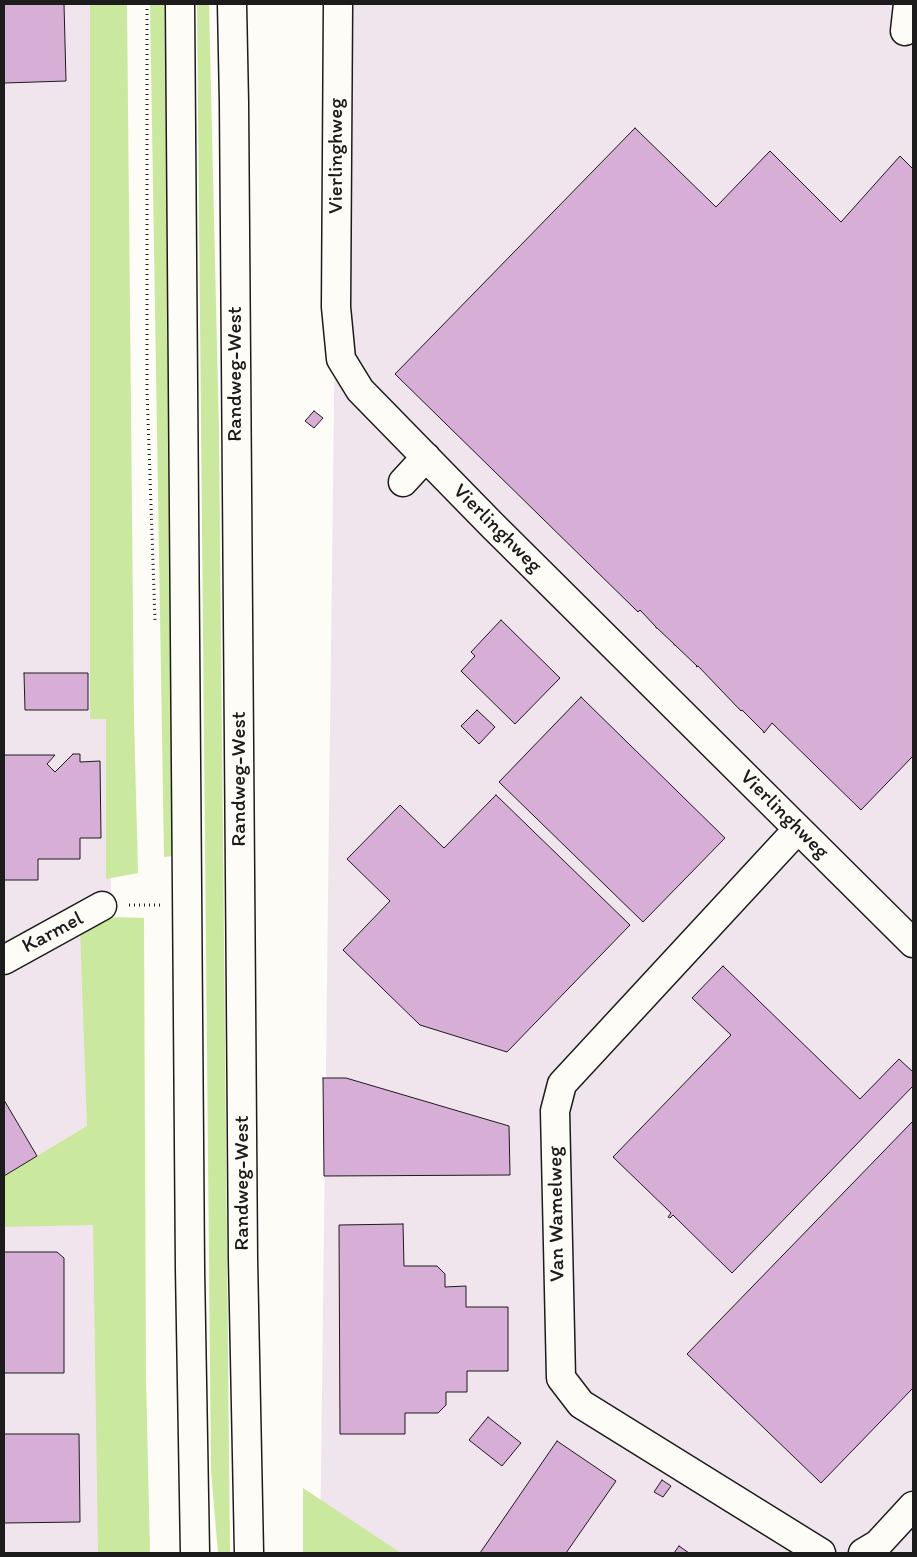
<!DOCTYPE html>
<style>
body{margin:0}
#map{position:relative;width:917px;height:1557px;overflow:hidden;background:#fdfcf7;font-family:Itim,sans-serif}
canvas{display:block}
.frame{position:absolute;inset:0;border:5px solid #1c1c1c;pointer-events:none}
</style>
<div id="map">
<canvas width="917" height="1557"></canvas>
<div class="frame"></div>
</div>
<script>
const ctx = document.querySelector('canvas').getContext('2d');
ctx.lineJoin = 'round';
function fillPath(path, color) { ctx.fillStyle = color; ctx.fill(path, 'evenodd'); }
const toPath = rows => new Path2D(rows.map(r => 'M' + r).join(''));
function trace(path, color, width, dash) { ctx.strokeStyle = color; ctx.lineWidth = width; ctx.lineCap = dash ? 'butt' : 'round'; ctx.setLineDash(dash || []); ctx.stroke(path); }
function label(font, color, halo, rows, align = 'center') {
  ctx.font = font + ' Itim,sans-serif'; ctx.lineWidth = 4.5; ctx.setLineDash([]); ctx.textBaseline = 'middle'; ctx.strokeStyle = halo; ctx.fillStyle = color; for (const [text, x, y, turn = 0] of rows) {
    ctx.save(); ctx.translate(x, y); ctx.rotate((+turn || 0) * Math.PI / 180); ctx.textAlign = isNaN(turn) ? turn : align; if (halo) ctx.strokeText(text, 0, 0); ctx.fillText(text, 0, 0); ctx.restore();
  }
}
fillPath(toPath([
 [4,4,99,4,120,1553,4,1553],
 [325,4,913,4,913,1553,320,1553,337,153]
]), '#f1e5ed');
fillPath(toPath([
 [90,4,127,4,134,719,138,873,106,879,106,719,90,719],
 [150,4,172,4,183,855,164,857],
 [197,4,209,4,219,432,230,1553,218,1553,211,1470],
 [110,917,144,918,146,1378,150,1553,98,1553,93,1225,4,1227,4,1176,87,1126,80,930],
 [303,1488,401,1553,303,1553]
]), '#cbe89f');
const building = toPath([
 [4,4,64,4,66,81,4,83,4,4],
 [635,128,716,207,770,151,841,222,900,156,913,169,913,756,861,810,772,723,764,733,763,731,742,710,741,711,698,666,696,667,697,666,675,645,674,645,674,644,657,628,656,628,656,627,640,610,638,612,395,374,635,128],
 [314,411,323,418,314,428,305,421,314,411],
 [501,620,560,678,515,724,461,671,475,656,471,652,501,620],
 [24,673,88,673,88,710,25,710,24,673],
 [581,697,725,838,643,922,499,782,581,697],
 [477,710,495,727,479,744,461,726,477,710],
 [73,754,80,754,80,762,100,761,101,838,80,838,80,859,38,859,38,880,4,880,4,755,55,755,47,764,55,772,73,754],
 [496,795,630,925,507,1052,420,1025,343,950,390,901,347,859,400,805,444,848,496,795],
 [723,966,860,1099,899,1059,913,1072,913,1086,732,1273,673,1215,670,1218,668,1217,671,1213,613,1157,731,1035,692,998,723,966],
 [323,1078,346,1078,509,1126,510,1175,324,1176,323,1078],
 [4,1100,37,1156,4,1176,4,1100],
 [913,1121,913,1388,821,1483,687,1354,913,1121],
 [403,1224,404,1266,437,1266,445,1274,445,1287,466,1286,466,1307,508,1307,508,1371,467,1371,467,1392,446,1392,446,1405,438,1413,405,1413,405,1434,340,1434,339,1225,403,1224],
 [4,1252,57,1252,64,1258,64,1373,4,1373,4,1252],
 [488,1417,521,1443,502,1466,469,1440,488,1417],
 [4,1434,79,1434,80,1522,4,1523,4,1434],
 [557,1441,616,1481,566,1553,480,1553,557,1441],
 [662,1480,671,1486,663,1497,654,1492,662,1480],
 [679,1546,689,1553,674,1553,679,1546]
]);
fillPath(building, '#d6aed6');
trace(building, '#1c1c1c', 1);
const minor = toPath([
 [338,4,336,307,341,359,360,390,492,525,913,943],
 [905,31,908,4],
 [403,482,426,457],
 [798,829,562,1084,555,1111,561,1378,581,1404,821,1553],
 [4,960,102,906],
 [863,1553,878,1544,913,1506]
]);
const major = toPath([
 [180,4,190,1269,195,1553],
 [232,4,234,103,243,1259,249,1553]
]);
trace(minor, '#1c1c1c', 31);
trace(major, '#1c1c1c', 31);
trace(toPath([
 [147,4,147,391,155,620],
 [129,905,160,905]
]), '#1c1c1c', 3, [1, 4]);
trace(minor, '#fdfcf7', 28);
trace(major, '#fdfcf7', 28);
label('21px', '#1c1c1c', '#fdfcf7', [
 ["Vierlinghweg",337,156,-90],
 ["Randweg-West",236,374,-90],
 ["Vierlinghweg",497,529,45],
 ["Randweg-West",240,779,-90],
 ["Vierlinghweg",784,815,45],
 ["Karmel",53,933,-28],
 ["Randweg-West",243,1183,-90],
 ["Van Wamelweg",557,1214,-91]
]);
</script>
